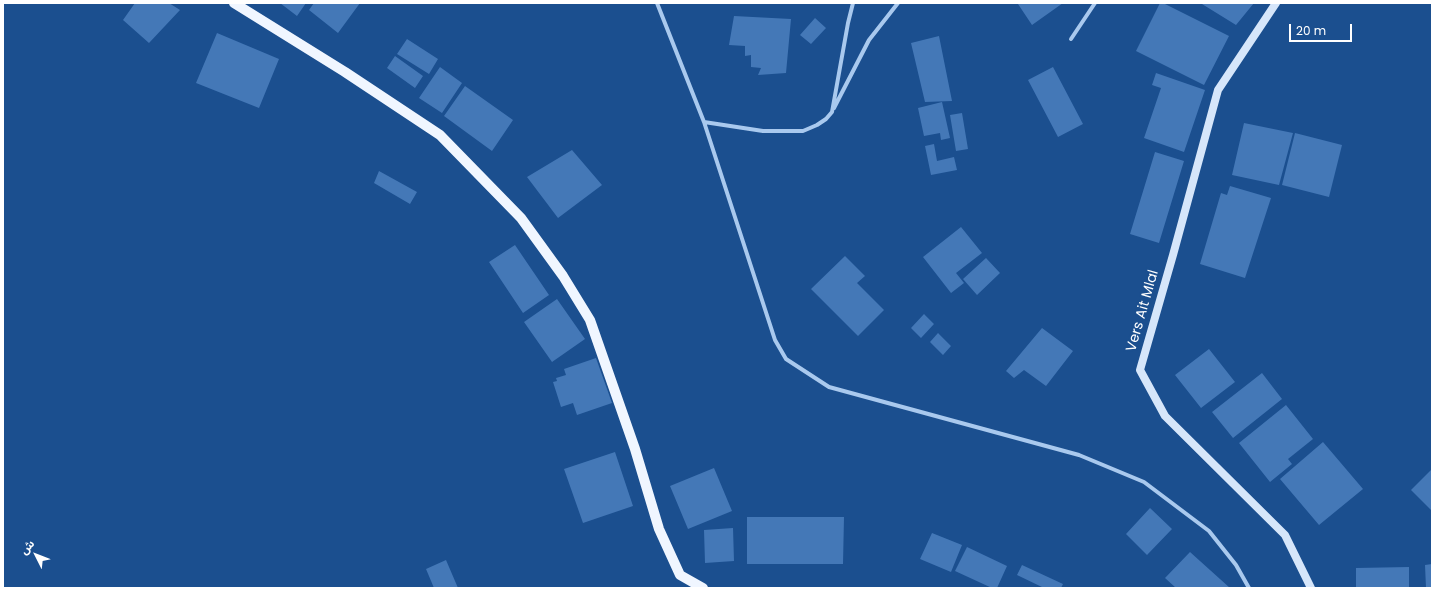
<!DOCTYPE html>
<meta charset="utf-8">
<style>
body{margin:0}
#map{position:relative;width:1435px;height:591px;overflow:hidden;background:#1b4f8f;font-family:Poppins,"Noto Sans Arabic",sans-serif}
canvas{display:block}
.frame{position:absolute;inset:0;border:4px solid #fff;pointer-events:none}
.north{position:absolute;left:16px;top:535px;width:40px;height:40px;-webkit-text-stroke:3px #1b4f8f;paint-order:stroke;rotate:312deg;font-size:11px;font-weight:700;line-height:16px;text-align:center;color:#fff}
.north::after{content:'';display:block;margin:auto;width:14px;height:18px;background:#fff;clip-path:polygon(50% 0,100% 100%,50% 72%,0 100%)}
.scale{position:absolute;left:1289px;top:24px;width:63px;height:18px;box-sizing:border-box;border:2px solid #fff;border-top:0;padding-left:5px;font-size:12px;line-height:14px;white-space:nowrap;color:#fff;-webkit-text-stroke:3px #1b4f8f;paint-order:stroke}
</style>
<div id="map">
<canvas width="1435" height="591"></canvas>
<div class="frame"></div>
<div class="north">ش</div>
<div class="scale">20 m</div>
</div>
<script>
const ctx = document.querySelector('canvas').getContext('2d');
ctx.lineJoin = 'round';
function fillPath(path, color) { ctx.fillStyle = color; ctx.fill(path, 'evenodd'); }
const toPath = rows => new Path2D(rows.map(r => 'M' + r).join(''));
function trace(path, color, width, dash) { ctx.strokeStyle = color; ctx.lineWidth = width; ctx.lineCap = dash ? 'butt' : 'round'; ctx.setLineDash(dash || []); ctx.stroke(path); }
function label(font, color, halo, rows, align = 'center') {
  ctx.font = font + ' Poppins,sans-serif'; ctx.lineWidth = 4; ctx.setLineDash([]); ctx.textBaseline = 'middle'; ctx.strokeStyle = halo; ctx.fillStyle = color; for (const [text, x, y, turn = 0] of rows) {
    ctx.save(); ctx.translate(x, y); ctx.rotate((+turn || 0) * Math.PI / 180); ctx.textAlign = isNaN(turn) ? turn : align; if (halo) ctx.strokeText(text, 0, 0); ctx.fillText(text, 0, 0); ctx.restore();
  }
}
fillPath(toPath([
 [135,3,169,3,180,10,149,43,123,20],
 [280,3,306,3,297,16],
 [314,3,360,3,338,33,309,10],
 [1019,3,1063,3,1032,25,1018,4],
 [1160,3,1163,3,1229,36,1204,85,1136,51],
 [1203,3,1254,3,1236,25,1202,4],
 [734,16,791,19,786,73,758,75,761,68,751,67,751,55,745,56,745,46,729,45],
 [815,18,826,28,811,44,800,35],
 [217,33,279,59,259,108,196,83],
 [939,36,952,101,925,102,911,43],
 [407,39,438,59,429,74,397,54],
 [395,56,423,76,415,88,387,68],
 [440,67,462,83,442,113,419,98],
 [1053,67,1083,124,1058,137,1028,80],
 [1156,73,1205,90,1184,152,1144,138,1161,88,1152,85],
 [465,86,513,120,492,151,444,116],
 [942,102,950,138,941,140,940,133,924,136,918,108],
 [962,113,968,149,956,151,950,115],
 [1244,123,1293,133,1279,185,1232,175],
 [1295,133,1342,145,1329,197,1282,185],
 [934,144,937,161,954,157,957,170,931,175,925,146],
 [572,150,602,185,558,218,527,177],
 [1155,152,1184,161,1159,243,1130,234],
 [379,171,417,192,410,204,374,183],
 [1230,186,1271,198,1245,278,1200,264,1221,193,1227,195],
 [961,227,982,253,956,273,964,283,951,293,923,257],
 [515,245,549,295,523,313,489,262],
 [845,256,865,276,857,283,884,310,858,336,811,289],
 [986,258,1000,273,977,295,963,279],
 [557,299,585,339,552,362,524,322],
 [924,314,934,324,921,338,911,328],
 [1042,328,1073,351,1046,386,1024,370,1014,378,1006,371],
 [938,333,951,346,943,355,930,342],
 [1209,349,1235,382,1201,408,1175,375],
 [596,358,612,403,577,415,573,403,561,407,553,382,557,381,556,378,566,375,564,369],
 [1262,373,1282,399,1233,438,1212,412],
 [1286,405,1313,439,1288,459,1292,464,1270,482,1239,443],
 [1323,442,1363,489,1319,525,1280,479],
 [615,452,633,506,583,523,564,469],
 [714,468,732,511,688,529,670,486],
 [1432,469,1432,511,1411,490],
 [1150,508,1172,529,1147,555,1126,534],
 [747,517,844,517,843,564,747,564],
 [733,528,734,561,705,563,704,530],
 [932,533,962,545,951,572,920,559],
 [967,547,1007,566,997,588,992,588,955,571],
 [1190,552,1230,588,1176,588,1165,578],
 [446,560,458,588,434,588,426,569],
 [1432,564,1432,588,1426,588,1425,565],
 [1022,565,1063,584,1061,588,1044,588,1017,575],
 [1409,567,1409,588,1356,588,1356,568]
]), '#4478b7');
trace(toPath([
 [657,3,704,122,775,340,786,359,829,387,1079,455,1144,482,1209,531,1236,565,1249,588],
 [1071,39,1095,3],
 [834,108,869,40,898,3],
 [704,122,763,131,803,131,817,125,826,119,832,112,848,23,853,3]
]), '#a9c9ee', 4);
trace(toPath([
 [1276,3,1218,90,1173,255,1140,370,1165,416,1285,535,1311,588]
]), '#d6e6fa', 8);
trace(toPath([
 [234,3,345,72,440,135,521,218,563,276,590,320,635,449,659,529,680,575,703,588]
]), '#f0f6ff', 10);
label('14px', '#fff', '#1b4f8f', [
 ["Vers Ait Mlal",1143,311,-74]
]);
</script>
